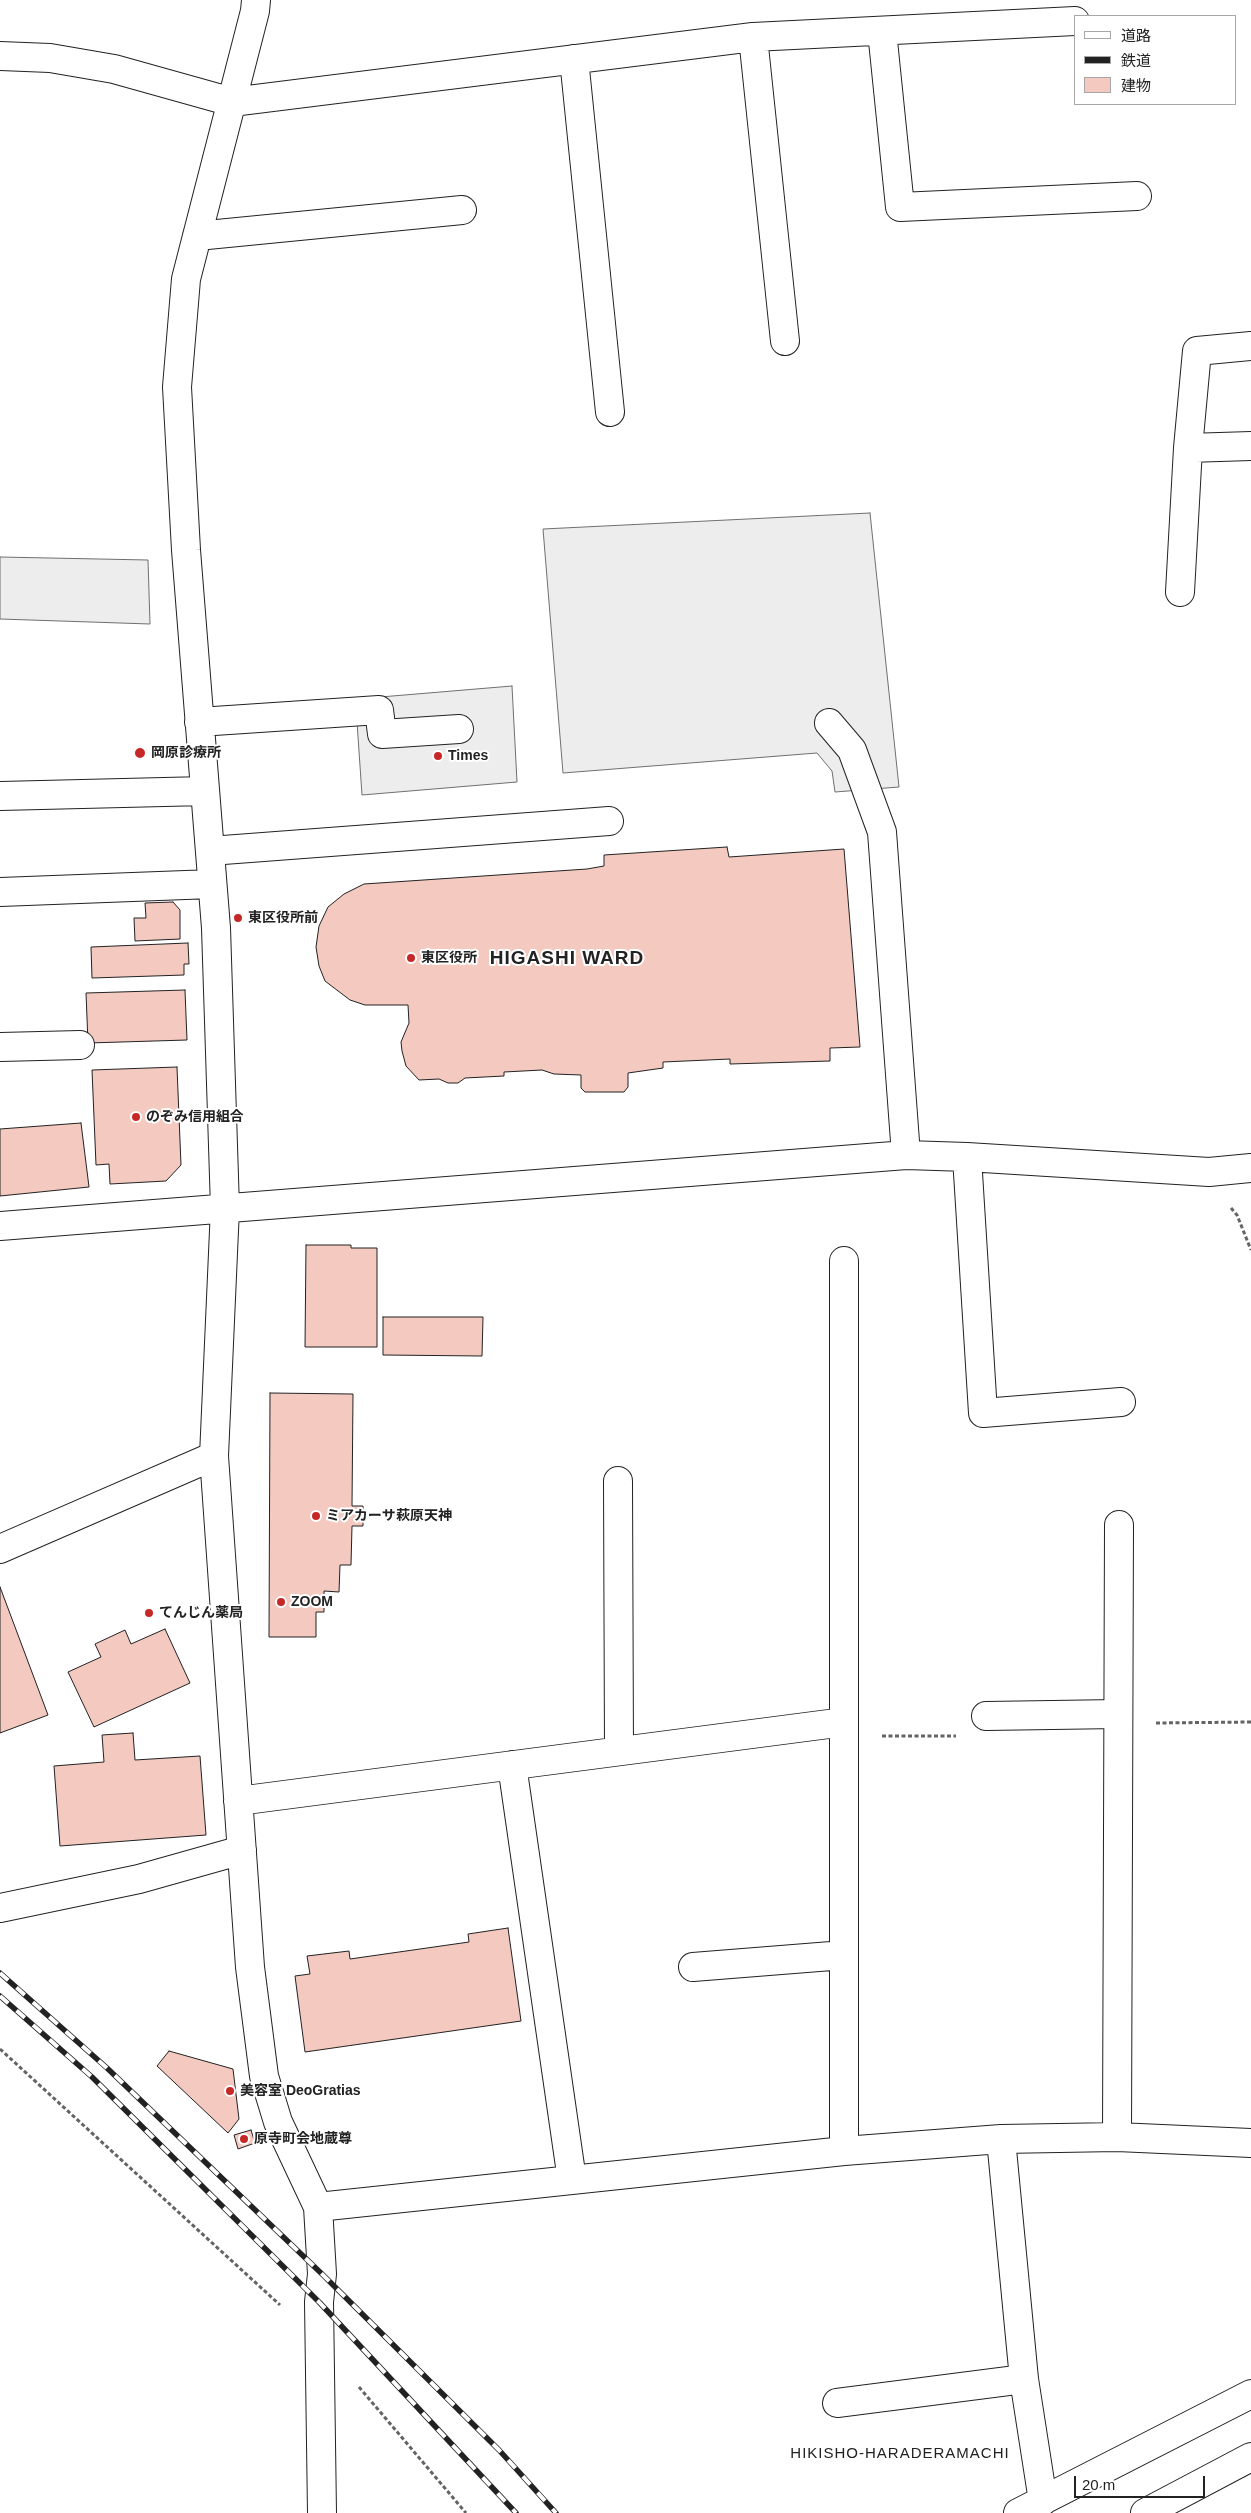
<!DOCTYPE html>
<meta charset="utf-8">
<style>
body{margin:0}
#map{position:relative;width:1251px;height:2513px;overflow:hidden;background:#fff;font-family:Helvetica,"Noto Sans JP",sans-serif}
canvas{display:block}
.legend{position:absolute;left:1074px;top:15px;width:162px;height:90px;box-sizing:border-box;background:#fff;border:1px solid #a7a7a7;margin:0;padding:6px 9px;list-style:none;font-size:15px;color:#222}
.legend li{display:flex;align-items:center;gap:10px;height:25px}
.legend b{width:25px;border:1px solid #a7a7a7}
.scale{position:absolute;left:1074px;top:2476px;width:131px;height:22px;box-sizing:border-box;border:2px solid #222;border-top:0;padding-left:6px;font-size:15px;line-height:18px;white-space:nowrap;color:#222;-webkit-text-stroke:4px #fff;paint-order:stroke}
</style>
<div id="map">
<canvas width="1251" height="2513"></canvas>
<ul class="legend">
<li><b style="height:6px;background:#fff"></b>道路</li>
<li><b style="height:6px;background:#222"></b>鉄道</li>
<li><b style="height:14px;background:#f3c9c0"></b>建物</li>
</ul>
<div class="scale">20 m</div>
</div>
<script>
const ctx = document.querySelector('canvas').getContext('2d');
ctx.lineJoin = 'round';
function fillPath(path, color) { ctx.fillStyle = color; ctx.fill(path, 'evenodd'); }
const toPath = rows => new Path2D(rows.map(r => 'M' + r).join(''));
function trace(path, color, width, dash) { ctx.strokeStyle = color; ctx.lineWidth = width; ctx.lineCap = dash ? 'butt' : 'round'; ctx.setLineDash(dash || []); ctx.stroke(path); }
function label(font, color, halo, rows, align = 'center') {
  ctx.font = font + ' Helvetica,"Noto Sans JP",sans-serif'; ctx.lineWidth = 4; ctx.setLineDash([]); ctx.textBaseline = 'middle'; ctx.strokeStyle = halo; ctx.fillStyle = color; for (const [text, x, y, turn = 0] of rows) {
    ctx.save(); ctx.translate(x, y); ctx.rotate((+turn || 0) * Math.PI / 180); ctx.textAlign = isNaN(turn) ? turn : align; if (halo) ctx.strokeText(text, 0, 0); ctx.fillText(text, 0, 0); ctx.restore();
  }
}
const parking = toPath([
 [870,513,899,787,835,792,832,771,817,753,563,773,543,529,870,513],
 [0,557,148,560,150,624,0,619,0,557],
 [512,686,517,782,362,795,357,722,225,710,512,686]
]);
fillPath(parking, '#ededed');
trace(parking, '#6f6f6f', 1);
const building = toPath([
 [727,847,729,857,844,849,860,1047,830,1048,830,1061,730,1064,730,1059,663,1062,663,1068,628,1073,628,1087,624,1092,585,1092,581,1088,581,1075,554,1074,542,1070,504,1072,504,1076,465,1078,458,1083,448,1083,439,1079,419,1080,406,1066,402,1051,401,1042,409,1023,408,1005,365,1005,350,1000,325,981,319,966,316,947,319,926,328,907,344,894,364,884,587,869,604,866,604,855,727,847],
 [173,902,180,910,180,939,135,941,134,918,146,918,145,903,173,902],
 [188,943,189,964,184,964,184,975,92,978,91,947,188,943],
 [185,990,187,1040,88,1043,86,993,185,990],
 [177,1067,181,1165,166,1181,110,1184,109,1164,96,1165,92,1070,177,1067],
 [81,1123,89,1187,0,1196,0,1129,81,1123],
 [306,1245,351,1245,351,1248,377,1248,377,1347,305,1347,306,1245],
 [383,1317,483,1317,482,1356,383,1355,383,1317],
 [270,1393,353,1394,352,1506,363,1506,363,1526,352,1526,351,1565,340,1565,339,1592,324,1591,324,1612,316,1612,316,1637,269,1637,270,1393],
 [0,1587,48,1715,0,1733,0,1587],
 [165,1629,190,1683,94,1727,68,1672,101,1657,95,1644,125,1630,131,1644,165,1629],
 [133,1733,135,1760,200,1756,206,1835,60,1846,54,1766,104,1762,102,1735,133,1733],
 [508,1928,521,2021,305,2052,295,1976,310,1974,307,1956,349,1951,350,1959,469,1942,468,1934,508,1928],
 [169,2051,233,2069,239,2119,228,2133,157,2066,169,2051],
 [251,2130,255,2143,238,2149,234,2135,251,2130]
]);
fillPath(building, '#f3c9c0');
trace(building, '#222', 1);
const minor = toPath([
 [256,0,255,11,186,279,177,387,186,550,216,928,225,1208,214,1456,250,1967,264,2076,278,2122,318,2207,322,2274,319,2302,322,2513],
 [882,31,900,207,1137,196],
 [753,37,785,341],
 [0,56,50,58,114,69,232,102,753,37,1075,21],
 [574,59,610,412],
 [197,236,462,210],
 [1188,448,1197,351,1251,346],
 [1180,592,1188,448,1251,446],
 [199,722,379,710,382,734,459,729],
 [829,723,852,750,882,832,906,1155],
 [0,796,205,791],
 [210,851,609,821],
 [0,892,212,884],
 [0,1047,80,1045],
 [967,1157,983,1413,1121,1402],
 [0,1226,906,1155,967,1157,1209,1172,1251,1168],
 [844,1261,844,1722],
 [618,1481,619,1751],
 [0,1549,214,1456],
 [986,1716,1118,1714],
 [512,1765,572,2180],
 [238,1801,844,1722,844,2151],
 [0,1908,139,1879,242,1850],
 [693,1967,844,1955],
 [1117,2137,1119,1525],
 [1001,2139,1024,2379,1043,2501],
 [318,2207,844,2151,1001,2139,1117,2137,1251,2143],
 [837,2403,1024,2379],
 [1018,2513,1251,2394]
]);
const major = toPath([
 [1145,2513,1251,2457]
]);
trace(minor, '#222', 30);
trace(major, '#222', 30);
trace(toPath([
 [1231,1208,1237,1215,1251,1250],
 [1156,1723,1251,1722],
 [882,1736,956,1736],
 [0,2049,280,2305],
 [359,2387,466,2513]
]), '#646464', 3, [4, 2.5]);
trace(minor, '#fff', 28);
trace(major, '#fff', 28);
const rail = toPath([
 [0,1973,107,2068,322,2274,499,2450,556,2513],
 [0,1996,92,2077,319,2302,516,2513]
]);
trace(rail, '#222', 5.5);
trace(rail, '#fff', 4, [11]);
for (const [x, y, r, color] of [
 [140,753,6,"#c62828"],
 [438,756,5,"#c62828"],
 [238,918,5,"#c62828"],
 [411,958,5,"#c62828"],
 [136,1117,5,"#c62828"],
 [316,1516,5,"#c62828"],
 [281,1602,5,"#c62828"],
 [149,1613,5,"#c62828"],
 [230,2091,5,"#c62828"],
 [244,2139,5,"#c62828"]
]) { const dot = new Path2D(); dot.arc(x, y, r, 0, 2 * Math.PI); ctx.fillStyle = color; ctx.fill(dot); trace(dot, '#fff', 2); }
label('bold 14px', '#222', '#fff', [
 ["岡原診療所",151,753],
 ["Times",448,756],
 ["東区役所前",248,918],
 ["東区役所",421,958],
 ["のぞみ信用組合",146,1117],
 ["ミアカーサ萩原天神",326,1516],
 ["ZOOM",291,1602],
 ["てんじん薬局",159,1613],
 ["美容室 DeoGratias",240,2091],
 ["原寺町会地蔵尊",254,2139]
], 'left');
ctx.letterSpacing = '1px';
label('15px', '#222', '#fff', [
 ["HIKISHO-HARADERAMACHI",900,2454]
]);
ctx.letterSpacing = '0px';
ctx.letterSpacing = '1px';
label('bold 19px', '#222', '#fff', [
 ["HIGASHI WARD",567,959]
]);
ctx.letterSpacing = '0px';
</script>
